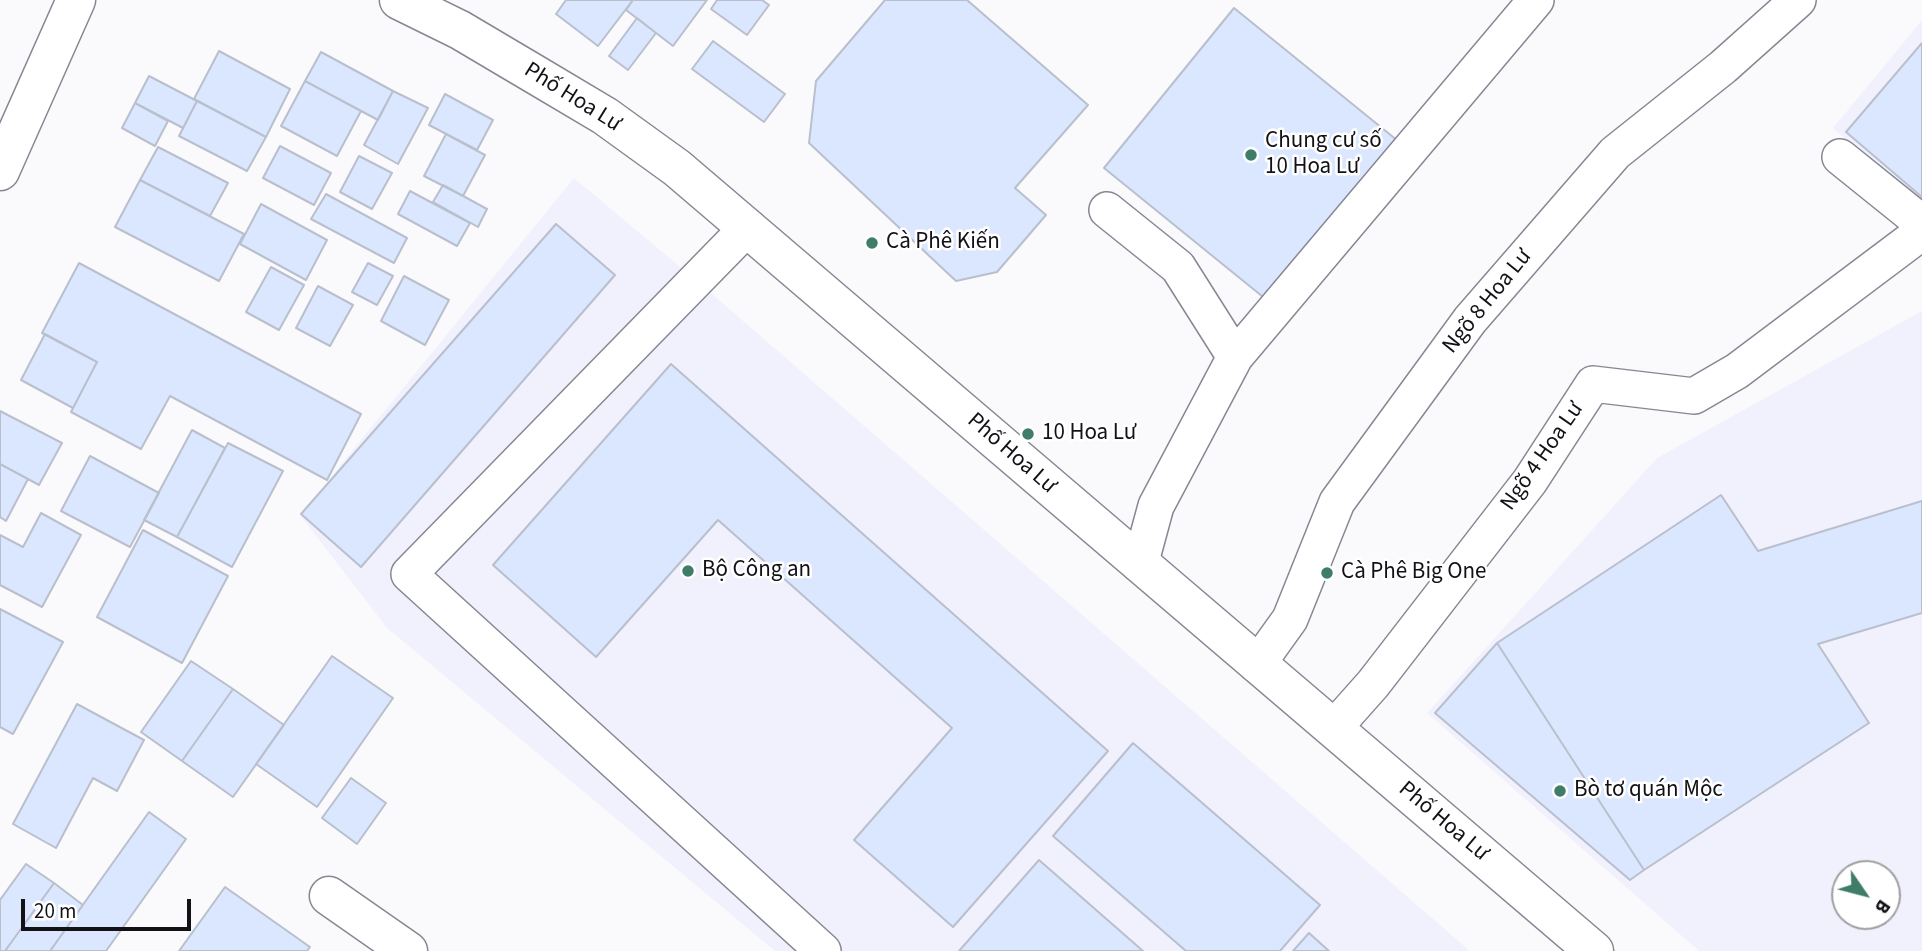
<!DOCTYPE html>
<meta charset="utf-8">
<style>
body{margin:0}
#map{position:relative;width:1922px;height:951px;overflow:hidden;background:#fafafd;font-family:"Source Sans 3",sans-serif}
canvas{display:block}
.north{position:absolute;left:1831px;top:860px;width:70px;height:70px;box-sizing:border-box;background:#fff;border:2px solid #a0a0a2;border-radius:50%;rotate:125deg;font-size:19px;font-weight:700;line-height:28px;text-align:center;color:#121116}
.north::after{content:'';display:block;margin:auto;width:24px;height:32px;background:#3f7d69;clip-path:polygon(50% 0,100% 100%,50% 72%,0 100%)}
.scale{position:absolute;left:21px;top:899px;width:170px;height:32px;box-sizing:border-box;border:4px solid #121116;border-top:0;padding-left:9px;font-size:21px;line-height:24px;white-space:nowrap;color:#121116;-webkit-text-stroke:5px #fff;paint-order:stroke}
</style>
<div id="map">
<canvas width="1922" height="951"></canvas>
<div class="north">B</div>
<div class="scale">20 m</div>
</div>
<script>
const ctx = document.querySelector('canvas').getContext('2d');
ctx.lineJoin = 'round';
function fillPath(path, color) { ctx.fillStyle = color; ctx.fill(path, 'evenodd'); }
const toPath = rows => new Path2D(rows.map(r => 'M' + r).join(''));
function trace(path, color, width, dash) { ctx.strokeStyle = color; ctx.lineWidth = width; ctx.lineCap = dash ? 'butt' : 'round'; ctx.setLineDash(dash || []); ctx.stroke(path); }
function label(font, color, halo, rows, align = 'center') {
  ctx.font = font + ' "Source Sans 3",sans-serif'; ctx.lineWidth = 5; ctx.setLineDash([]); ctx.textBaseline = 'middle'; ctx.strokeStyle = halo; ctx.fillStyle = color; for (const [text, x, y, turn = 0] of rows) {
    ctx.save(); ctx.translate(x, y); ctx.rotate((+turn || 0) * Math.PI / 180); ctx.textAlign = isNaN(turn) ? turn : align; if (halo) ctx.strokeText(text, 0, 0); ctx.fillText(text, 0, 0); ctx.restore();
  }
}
fillPath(toPath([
 [1922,20,1922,204,1833,128],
 [574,178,697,281,1470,951,775,951,387,628,300,515],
 [1922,311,1922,951,1699,951,1427,713,1657,458],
 [1845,874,1887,874,1887,916,1845,916]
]), '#f1f1fe');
const building = toPath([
 [566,0,633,0,598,46,556,14,566,0],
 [633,0,707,0,673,46,626,10,633,0],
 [717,0,762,0,769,5,747,35,711,9,717,0],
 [885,0,967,0,1088,105,1015,188,1046,215,997,272,956,281,809,143,816,81,885,0],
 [1234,8,1398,141,1268,301,1104,168,1234,8],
 [637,18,656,33,628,70,609,56,637,18],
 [713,41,785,94,764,122,692,69,713,41],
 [1922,43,1922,197,1846,132,1922,43],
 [219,51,290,89,266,137,194,99,219,51],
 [321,52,393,91,378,120,305,81,321,52],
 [149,76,197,101,183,128,135,103,149,76],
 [305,81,361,111,337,156,281,126,305,81],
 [393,91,428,108,398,164,364,145,393,91],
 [445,94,493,120,477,150,429,125,445,94],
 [197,101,266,137,247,171,179,136,197,101],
 [135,103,168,121,155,146,122,128,135,103],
 [446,134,485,155,463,196,424,176,446,134],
 [280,146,331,173,314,205,263,178,280,146],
 [158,147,228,183,210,216,140,180,158,147],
 [359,156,392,173,372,209,340,192,359,156],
 [140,180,244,234,219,281,115,227,140,180],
 [443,185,487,209,478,227,433,202,443,185],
 [410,191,470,223,457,246,398,214,410,191],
 [326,194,407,238,394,263,311,219,326,194],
 [261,204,327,240,306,280,240,244,261,204],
 [556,224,615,275,361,567,301,514,556,224],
 [79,263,361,414,327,480,170,396,141,449,71,412,97,362,42,333,79,263],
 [368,263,393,276,377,305,352,292,368,263],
 [271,267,304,285,279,330,246,312,271,267],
 [404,276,449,300,425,345,381,321,404,276],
 [318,286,353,305,330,346,296,328,318,286],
 [45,334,97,362,73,408,21,380,45,334],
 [671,364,1108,751,953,927,854,840,952,728,718,520,596,657,493,565,671,364],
 [0,411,62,443,39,485,0,464,0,411],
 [192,430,225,448,177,537,144,520,192,430],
 [228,443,283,471,232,567,177,537,228,443],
 [90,456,159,493,130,547,61,511,90,456],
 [0,464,28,479,6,521,0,517,0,464],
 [1721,495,1758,551,1922,501,1922,613,1818,644,1869,723,1644,870,1497,643,1721,495],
 [41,513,81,535,42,607,0,585,0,535,23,547,41,513],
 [143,530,228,576,182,663,97,617,143,530],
 [0,609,63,642,13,734,0,727,0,609],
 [1497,643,1644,870,1630,880,1435,713,1497,643],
 [332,656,393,698,317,807,256,764,332,656],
 [191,661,233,689,182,761,141,732,191,661],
 [233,689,284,725,233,797,182,761,233,689],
 [77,704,144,740,117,791,93,778,56,848,13,824,77,704],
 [1133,743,1320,905,1280,951,1186,951,1053,836,1133,743],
 [351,778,386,803,357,844,322,818,351,778],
 [149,812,186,839,106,951,50,951,149,812],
 [1039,860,1143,951,959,951,1039,860],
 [26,864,54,883,5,951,0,951,0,900,26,864],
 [54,883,83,905,50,951,5,951,54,883],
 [225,887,310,947,307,951,179,951,225,887],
 [1309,933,1329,951,1293,951,1309,933]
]);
fillPath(building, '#dbe7ff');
trace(building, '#b9bfcc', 2);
const service = toPath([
 [1840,157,1922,223],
 [1107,210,1178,267,1235,357,1156,506,1140,565],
 [748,227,409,574,823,951],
 [1235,357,1536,0],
 [1257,665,1290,619,1337,502,1470,320,1615,153,1723,67,1798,0],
 [1333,729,1373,684,1530,481,1593,384,1694,396,1737,371,1922,232]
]);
const minor = toPath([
 [399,0,460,30,536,75,605,116,677,168,1594,951],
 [329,896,408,951]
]);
const primary = toPath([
 [0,171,76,0]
]);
trace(service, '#878794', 38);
trace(minor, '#878794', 41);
trace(primary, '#878794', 41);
trace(service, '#fff', 35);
trace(minor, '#fff', 38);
trace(primary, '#fff', 38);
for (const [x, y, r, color] of [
 [1251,155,7,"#3f7d69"],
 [872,243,7,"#3f7d69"],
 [1028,434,7,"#3f7d69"],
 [688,571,7,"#3f7d69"],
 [1327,573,7,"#3f7d69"],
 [1560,791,7,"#3f7d69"]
]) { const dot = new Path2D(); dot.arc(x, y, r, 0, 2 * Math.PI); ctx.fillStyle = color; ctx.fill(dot); trace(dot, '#fff', 2.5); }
label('23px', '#121116', '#fff', [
 ["Phố Hoa Lư",572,98,32],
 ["Ngõ 8 Hoa Lư",1488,302,-51],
 ["Phố Hoa Lư",1011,454,41],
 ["Ngõ 4 Hoa Lư",1543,457,-55],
 ["Phố Hoa Lư",1443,822,40]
]);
label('23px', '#121116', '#fff', [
 ["Chung cư số",1265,142],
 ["10 Hoa Lư",1265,168],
 ["Cà Phê Kiến",886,243],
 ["10 Hoa Lư",1042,434],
 ["Bộ Công an",702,571],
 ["Cà Phê Big One",1341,573],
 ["Bò tơ quán Mộc",1574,791]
], 'left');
</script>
